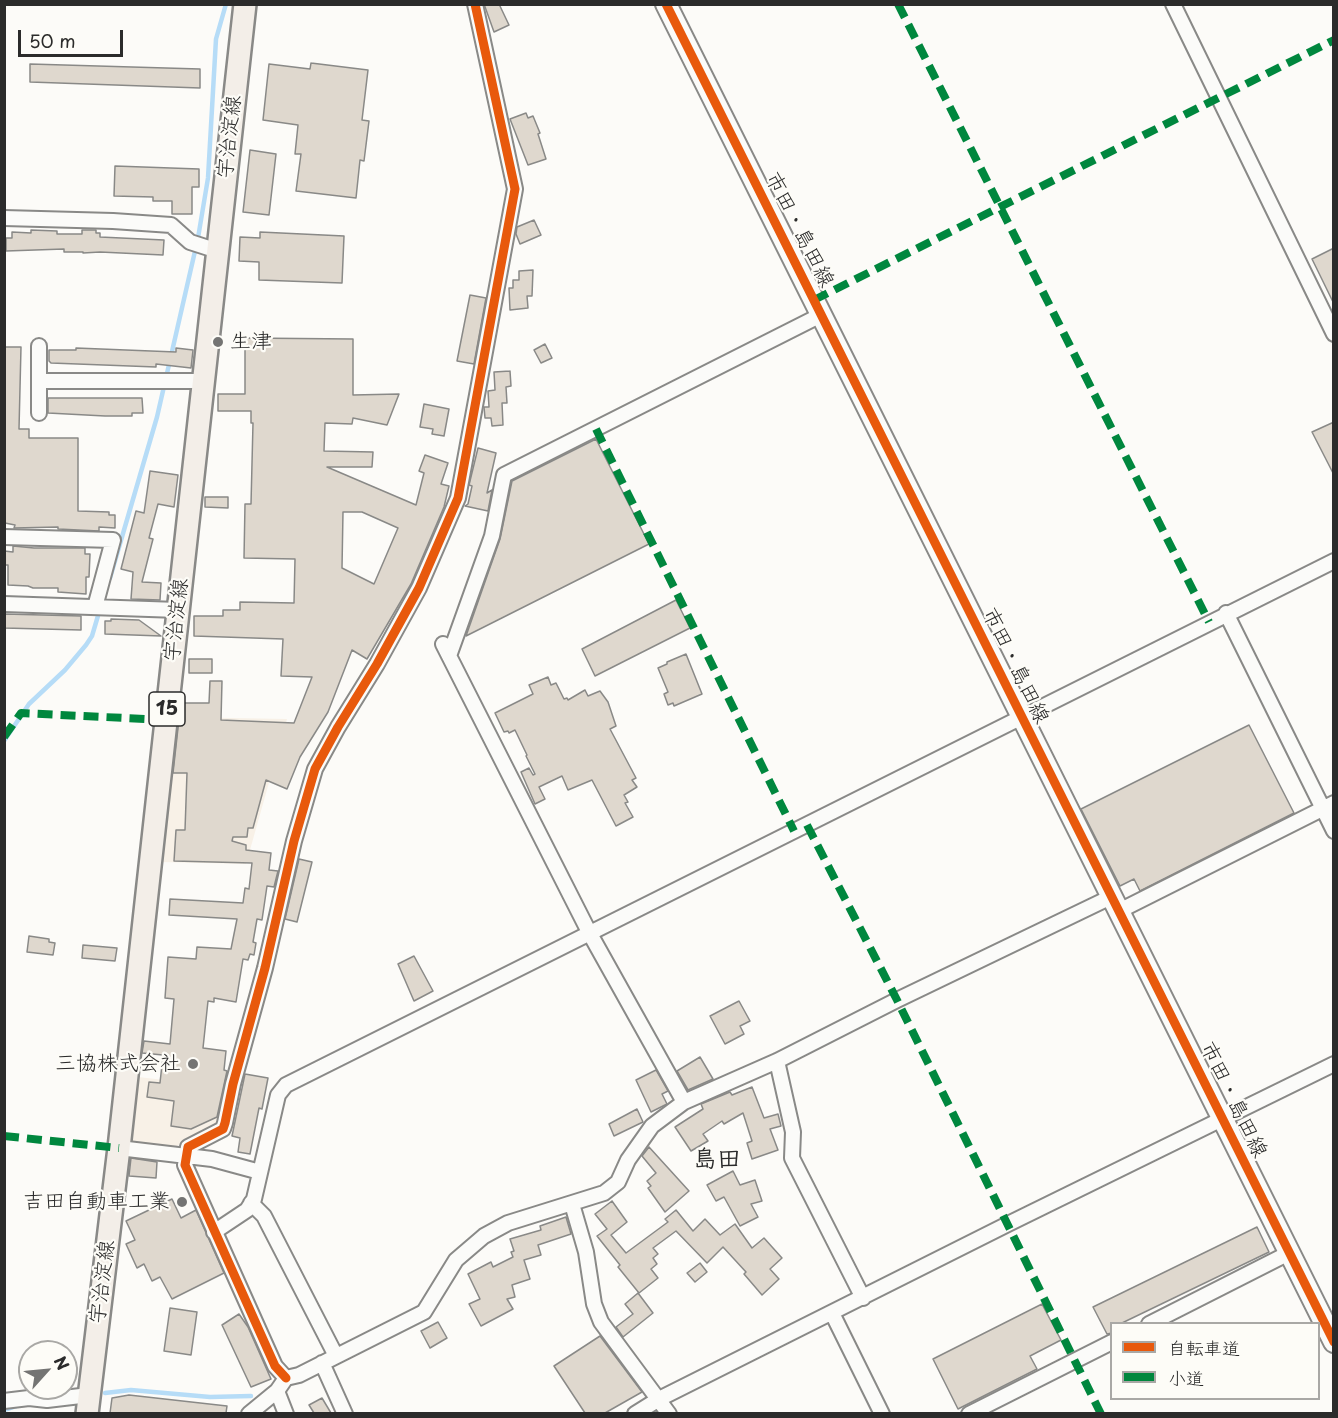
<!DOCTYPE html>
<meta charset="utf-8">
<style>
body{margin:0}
#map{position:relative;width:1338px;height:1418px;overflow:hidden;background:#fcfbf8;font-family:"Playpen Sans","Klee One",sans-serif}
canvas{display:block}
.frame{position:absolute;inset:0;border:6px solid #2b2b2b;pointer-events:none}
.legend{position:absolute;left:1110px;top:1322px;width:210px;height:78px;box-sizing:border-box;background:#fdfcf7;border:2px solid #a9a8a5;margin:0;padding:8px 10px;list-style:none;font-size:18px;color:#2b2b2b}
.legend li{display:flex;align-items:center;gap:12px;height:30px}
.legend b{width:30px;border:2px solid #a9a8a5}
.north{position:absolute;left:18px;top:1340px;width:60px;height:60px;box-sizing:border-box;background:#fdfcf7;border:2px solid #a9a8a5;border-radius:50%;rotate:63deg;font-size:16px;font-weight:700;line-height:24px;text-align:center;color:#2b2b2b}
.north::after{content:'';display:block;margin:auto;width:21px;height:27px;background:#747473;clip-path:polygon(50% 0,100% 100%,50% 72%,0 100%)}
.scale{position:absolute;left:18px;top:30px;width:105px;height:27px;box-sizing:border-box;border:3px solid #2b2b2b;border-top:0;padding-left:8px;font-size:18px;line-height:21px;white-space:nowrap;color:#2b2b2b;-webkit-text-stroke:4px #fdfcf7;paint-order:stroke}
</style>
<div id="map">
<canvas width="1338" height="1418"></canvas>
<div class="frame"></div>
<ul class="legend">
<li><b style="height:8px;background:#e8590c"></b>自転車道</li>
<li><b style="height:8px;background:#00873e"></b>小道</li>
</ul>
<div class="north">N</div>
<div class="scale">50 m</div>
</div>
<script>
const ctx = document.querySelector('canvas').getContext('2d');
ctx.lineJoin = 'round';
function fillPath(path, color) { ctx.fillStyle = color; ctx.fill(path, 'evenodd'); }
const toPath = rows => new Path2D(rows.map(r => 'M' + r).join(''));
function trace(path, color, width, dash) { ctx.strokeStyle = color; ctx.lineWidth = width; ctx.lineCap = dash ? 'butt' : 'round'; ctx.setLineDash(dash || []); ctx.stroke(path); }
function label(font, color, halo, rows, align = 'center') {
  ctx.font = font + ' "Playpen Sans","Klee One",sans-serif'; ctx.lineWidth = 4.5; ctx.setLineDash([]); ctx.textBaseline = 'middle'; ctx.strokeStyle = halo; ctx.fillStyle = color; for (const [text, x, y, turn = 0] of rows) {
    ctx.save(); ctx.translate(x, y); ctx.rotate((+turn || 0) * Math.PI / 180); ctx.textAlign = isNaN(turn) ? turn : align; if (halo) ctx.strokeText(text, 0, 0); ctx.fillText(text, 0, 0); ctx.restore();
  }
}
fillPath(toPath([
 [175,717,287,719,246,864,160,862],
 [138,1077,226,1087,221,1122,173,1148,130,1142]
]), '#f8f1e7');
trace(toPath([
 [110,578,157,417,198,238,208,178,216,39,226,4],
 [4,741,29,704,65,670,86,645,92,636,100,609],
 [105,1393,131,1390,210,1397,251,1396],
 [4,1410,19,1405]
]), '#b6dcf7', 4.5);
const building = toPath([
 [484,4,499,4,509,25,494,32,484,4],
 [311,63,368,70,362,120,369,121,364,161,360,160,356,198,296,191,301,154,295,154,298,125,263,120,269,64,310,69,311,63],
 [30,64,200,69,200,88,30,82,30,64],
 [526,113,528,118,533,116,540,133,538,134,546,159,528,165,510,119,526,113],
 [250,150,276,154,269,215,243,212,250,150],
 [115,166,199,169,199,187,192,187,192,214,172,214,172,201,153,201,153,197,114,196,115,166],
 [534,220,541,235,520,244,516,234,517,227,534,220],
 [31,230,57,231,57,234,82,234,82,230,96,230,96,233,100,233,100,237,164,240,163,255,100,252,83,253,83,252,64,252,64,249,6,251,6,238,12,238,12,232,31,233,31,230],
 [260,232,344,236,342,283,259,280,259,262,239,261,240,237,260,238,260,232],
 [1334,248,1334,304,1312,259,1334,248],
 [533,270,532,296,527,296,528,308,510,310,509,288,513,288,513,280,519,280,519,271,533,270],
 [470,295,486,298,474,364,457,361,470,295],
 [245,338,353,339,353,395,399,394,387,425,353,418,352,424,325,423,324,451,373,452,372,467,327,467,416,505,424,473,419,471,425,455,448,463,441,484,449,486,444,507,411,584,367,659,352,650,328,712,300,757,287,789,266,780,253,828,248,828,247,837,233,837,232,841,246,845,246,850,271,853,269,870,278,871,274,887,267,886,262,920,257,919,253,942,256,943,254,955,250,954,248,960,243,959,236,1002,214,998,214,1002,208,1001,203,1048,226,1051,224,1070,227,1071,217,1117,191,1129,171,1126,174,1101,147,1097,149,1082,160,1083,163,1055,142,1053,144,1041,170,1044,174,999,165,998,168,957,196,959,197,947,231,949,237,919,169,915,170,899,243,903,245,888,249,889,252,863,174,861,176,830,185,830,187,773,173,773,179,719,181,719,181,703,209,703,210,681,222,681,221,720,294,723,312,677,281,676,283,639,194,636,194,616,223,616,223,610,240,610,240,602,294,603,295,559,244,558,245,504,251,504,253,423,251,423,251,411,218,411,218,394,245,394,245,338],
 [343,512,362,512,398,528,374,584,342,568,343,512],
 [545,344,552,358,541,363,534,350,545,344],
 [4,347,21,347,19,429,29,429,29,438,78,438,78,511,109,512,109,515,115,515,115,528,99,527,99,531,58,529,58,527,14,528,15,525,5,523,4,347],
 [76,348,176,352,176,348,193,350,191,368,156,364,156,367,51,363,49,361,49,350,76,350,76,348],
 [510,371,511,386,506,387,507,403,502,403,503,425,492,426,491,418,485,418,484,407,489,407,488,391,495,390,494,372,510,371],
 [48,398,142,398,143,413,132,413,132,416,105,416,48,413,48,398],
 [424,404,449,409,444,436,432,434,433,429,420,427,424,404],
 [1334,422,1334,475,1312,432,1334,422],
 [596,439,649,544,466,636,500,539,512,481,596,439],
 [478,448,496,453,487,493,492,490,488,511,465,506,468,504,472,486,469,485,478,448],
 [150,471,178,475,174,507,158,504,149,538,153,539,142,582,161,583,160,600,131,599,133,572,121,569,136,511,144,513,150,471],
 [205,497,228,497,228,508,205,507,205,497],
 [13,546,34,548,85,548,85,554,90,554,89,577,86,577,86,594,58,592,58,588,33,588,28,586,8,585,8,565,4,565,4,551,13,552,13,546],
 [676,600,690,628,595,676,582,649,676,600],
 [4,614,81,616,81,630,4,628,4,614],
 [111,619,139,620,161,636,105,634,105,621,111,621,111,619],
 [686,654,702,694,674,706,673,703,668,705,664,694,668,692,658,668,667,664,667,662,686,654],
 [189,659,212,659,212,673,189,673,189,659],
 [548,677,551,685,556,683,564,699,567,698,568,700,585,690,588,696,600,691,608,702,616,726,610,729,636,778,632,780,637,787,624,795,628,802,625,803,633,817,616,826,592,780,568,790,562,776,539,787,545,799,535,804,521,772,529,768,533,775,535,774,526,756,527,755,515,730,509,733,508,731,504,732,495,713,533,694,529,685,548,677],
 [1249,725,1294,813,1140,891,1134,879,1120,886,1081,809,1249,725],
 [299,859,312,862,297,922,285,919,299,859],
 [29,936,49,939,49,942,55,943,53,955,27,952,29,936],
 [83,945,117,948,115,961,82,958,83,945],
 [414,956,433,991,414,1001,398,964,414,956],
 [739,1001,750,1021,740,1026,744,1034,725,1044,710,1016,739,1001],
 [700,1057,713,1079,688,1090,677,1071,700,1057],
 [656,1070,668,1091,662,1094,667,1104,651,1112,636,1080,656,1070],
 [245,1074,268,1078,262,1109,259,1108,250,1154,238,1152,240,1138,232,1136,245,1074],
 [752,1087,764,1118,778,1114,781,1126,770,1129,778,1150,752,1159,747,1143,752,1141,743,1113,724,1124,722,1121,703,1134,708,1141,691,1151,675,1127,703,1109,701,1104,730,1092,732,1095,752,1087],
 [637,1109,643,1122,614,1136,609,1124,637,1109],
 [649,1147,689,1191,665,1212,648,1188,651,1186,647,1181,656,1173,642,1156,649,1147],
 [131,1158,157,1162,156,1178,129,1176,131,1158],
 [733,1171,740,1185,755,1180,762,1201,751,1204,758,1217,740,1226,724,1197,716,1201,707,1185,733,1171],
 [172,1199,181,1218,196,1210,224,1273,172,1299,160,1277,152,1281,144,1264,137,1268,126,1244,135,1240,126,1221,172,1199],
 [612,1201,627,1222,611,1235,626,1253,668,1222,665,1219,676,1210,693,1231,705,1219,720,1235,735,1224,752,1248,764,1238,782,1258,770,1269,779,1279,762,1295,744,1274,746,1272,723,1247,707,1263,676,1231,653,1248,658,1254,653,1258,657,1264,651,1269,658,1278,639,1293,618,1267,620,1265,597,1236,607,1229,595,1214,612,1201],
 [566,1217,571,1234,538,1245,541,1255,524,1260,530,1279,512,1285,515,1297,507,1299,513,1309,481,1326,469,1304,480,1299,468,1274,491,1262,493,1267,513,1257,511,1252,514,1251,510,1239,541,1230,540,1226,566,1217],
 [1257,1227,1269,1252,1122,1323,1112,1323,1112,1333,1107,1334,1093,1307,1257,1227],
 [700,1263,707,1272,695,1282,687,1273,700,1263],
 [638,1293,653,1313,623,1337,616,1327,633,1314,625,1304,638,1293],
 [1042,1304,1061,1340,1030,1356,1037,1369,958,1409,933,1359,1042,1304],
 [170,1308,197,1312,191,1355,164,1351,170,1308],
 [239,1314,248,1327,271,1379,251,1387,222,1325,239,1314],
 [438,1322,447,1338,430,1348,421,1331,438,1322],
 [600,1336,642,1392,605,1413,585,1413,554,1366,600,1336],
 [129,1395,227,1406,226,1413,110,1413,112,1398,129,1395],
 [322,1398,331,1413,314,1413,309,1405,322,1398]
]);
fillPath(building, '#dfd8ce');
trace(building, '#898987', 1.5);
const street = toPath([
 [1173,4,1334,334],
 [4,218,113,221,171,225,190,242,218,251],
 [39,346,39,413],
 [39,381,204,381],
 [4,537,113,540,95,607],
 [4,604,178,610],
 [1226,613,1334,831],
 [443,644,589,932,684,1102],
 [449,656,492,536,504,475,821,315],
 [1119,911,1334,803],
 [777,1061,793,1132,792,1158,863,1298],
 [119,1148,212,1159,260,1172],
 [251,1203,264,1216,336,1356],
 [572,1204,586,1252,594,1304,601,1322,669,1414],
 [214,1232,247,1210,254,1199,278,1095,286,1085,1334,561],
 [832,1313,882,1414],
 [1149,1324,1289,1253],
 [322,1363,345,1414],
 [286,1378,275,1366,185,1165,188,1147,223,1129,225,1123,233,1084,265,968,294,841,315,769,338,727,377,664,419,588,458,498,515,189,475,4],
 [277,1391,286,1414],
 [4,1401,29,1398,47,1400,89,1395],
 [249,1414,277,1391,286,1378,299,1375,424,1312,456,1260,484,1236,508,1223,604,1193,618,1182,628,1160,652,1126,684,1102,777,1061,897,1000,1111,897],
 [635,1414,659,1399,1008,1224,1334,1064],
 [969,1414,1112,1342]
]);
const secondary = toPath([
 [666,4,1334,1342]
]);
const primary = toPath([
 [87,1414,119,1148,245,4]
]);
trace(street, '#898987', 18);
trace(secondary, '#898987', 24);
trace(primary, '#898987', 26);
trace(street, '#fbfbf9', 14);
trace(secondary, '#fbfbf9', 20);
trace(primary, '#f3eee8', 21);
trace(toPath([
 [898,4,1209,622],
 [814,300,1334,40],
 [596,429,794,831],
 [4,737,21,713,166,720],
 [807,825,897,1000,1101,1414],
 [4,1136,119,1148]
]), '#00873e', 8, [15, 8]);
trace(toPath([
 [666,4,1334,1342],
 [286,1378,275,1366,185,1165,188,1147,223,1129,225,1123,233,1084,265,968,294,841,315,769,338,727,377,664,419,588,458,498,515,189,475,4]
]), '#e8590c', 9);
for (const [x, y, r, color] of [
 [218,342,6,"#747473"],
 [193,1064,6,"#747473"],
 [182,1202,6,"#747473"]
]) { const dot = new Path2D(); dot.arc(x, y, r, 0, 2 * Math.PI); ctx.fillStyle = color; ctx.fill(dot); trace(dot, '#fdfcf7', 2); }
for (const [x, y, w] of [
 [167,709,36]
]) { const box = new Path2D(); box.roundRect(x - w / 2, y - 17, w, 34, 4.5); ctx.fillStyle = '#fdfcf7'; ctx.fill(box); trace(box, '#2b2b2b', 1.5); }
label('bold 20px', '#2b2b2b', null, [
 ["15",167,709]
]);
label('21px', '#2b2b2b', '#fdfcf7', [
 ["宇治淀線",230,137,-84],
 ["市田・島田線",799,230,63],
 ["宇治淀線",177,620,-84],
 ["市田・島田線",1015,666,64],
 ["市田・島田線",1233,1100,64],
 ["宇治淀線",103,1282,-83]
]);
label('21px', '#2b2b2b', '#fdfcf7', [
 ["生津",230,342,"left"],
 ["三協株式会社",181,1064],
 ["吉田自動車工業",170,1202]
], 'right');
label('bold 24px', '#2b2b2b', '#fdfcf7', [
 ["島田",717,1160]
]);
</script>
